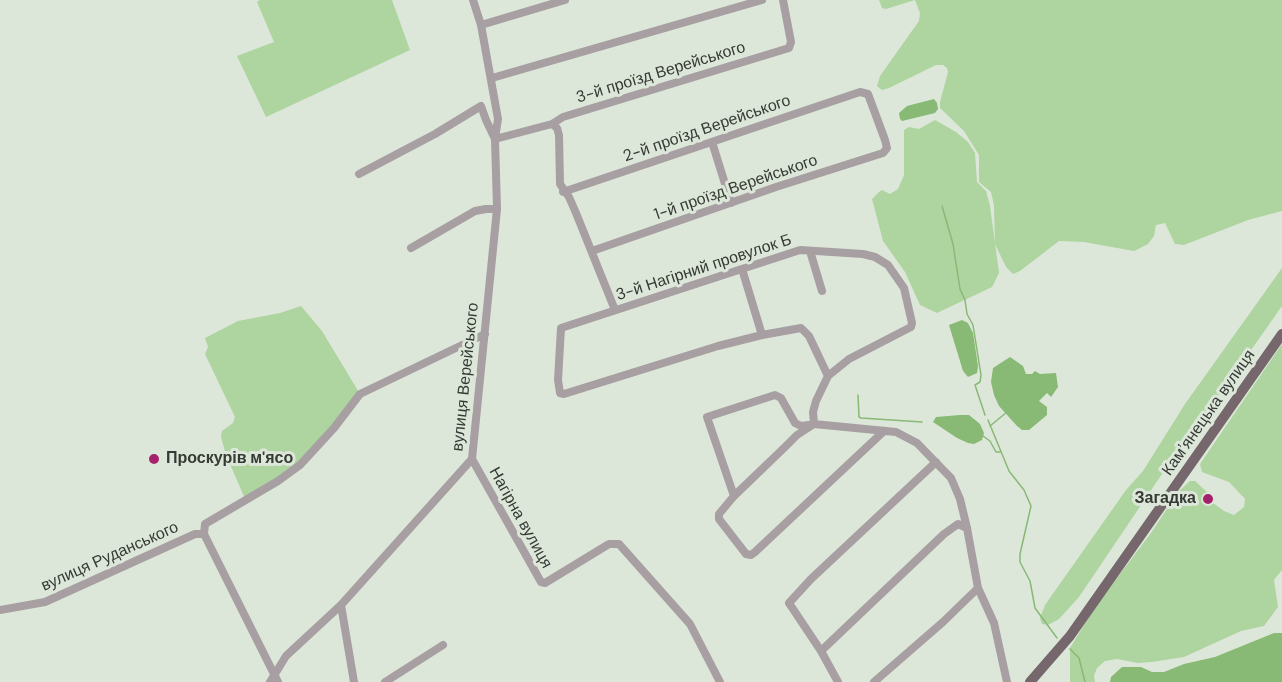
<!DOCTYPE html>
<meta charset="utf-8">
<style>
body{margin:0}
canvas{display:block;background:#dce7d9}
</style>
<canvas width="1282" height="682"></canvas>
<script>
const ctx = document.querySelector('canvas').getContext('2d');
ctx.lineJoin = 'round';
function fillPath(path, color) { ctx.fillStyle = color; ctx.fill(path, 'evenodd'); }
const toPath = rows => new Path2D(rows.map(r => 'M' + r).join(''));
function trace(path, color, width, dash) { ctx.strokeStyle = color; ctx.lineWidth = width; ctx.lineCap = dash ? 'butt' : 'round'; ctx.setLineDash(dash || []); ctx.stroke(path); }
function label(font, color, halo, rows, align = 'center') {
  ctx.font = font + ' "DM Sans",sans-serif'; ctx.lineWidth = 6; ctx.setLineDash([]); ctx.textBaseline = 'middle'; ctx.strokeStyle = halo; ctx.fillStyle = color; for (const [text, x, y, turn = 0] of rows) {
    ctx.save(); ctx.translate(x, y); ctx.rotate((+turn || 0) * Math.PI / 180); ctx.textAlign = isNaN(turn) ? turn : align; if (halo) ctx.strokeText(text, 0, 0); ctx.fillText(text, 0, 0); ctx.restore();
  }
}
fillPath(toPath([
 [260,0,392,0,410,50,266,117,237,56,274,42,257,2],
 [879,0,1282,0,1282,211,1248,220,1184,245,1175,244,1165,223,1156,225,1154,236,1148,244,1134,251,1084,242,1059,241,1020,271,1013,274,1006,267,995,244,994,205,991,192,979,182,979,155,964,131,940,108,940,102,948,72,947,68,943,65,936,65,889,88,882,90,877,86,880,76,919,21,920,13,915,0,886,9,882,8],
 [935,120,956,132,968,142,975,153,977,182,986,191,990,206,999,273,992,287,937,313,920,305,905,272,883,241,872,199,879,192,882,190,890,194,898,189,904,175,904,130,909,127,919,129],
 [1282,268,1282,306,1204,417,1193,428,1079,597,1059,619,1048,625,1042,624,1040,618,1045,605,1126,490,1143,471,1185,404],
 [301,306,322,331,360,394,313,452,246,501,226,455,221,437,222,431,233,423,235,417,205,354,208,347,205,338,238,321,280,313],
 [1282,344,1282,570,1274,580,1278,607,1264,626,1241,631,1184,657,1152,662,1138,663,1117,659,1105,661,1097,668,1094,676,1095,682,1070,682,1070,648,1095,607,1151,533,1178,492,1190,481,1195,481,1208,493,1213,503,1224,511,1234,515,1244,507,1245,499,1229,482,1202,472,1200,464]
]), '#aed4a0');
fillPath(toPath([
 [934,99,937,103,938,109,935,113,902,121,900,119,899,113,907,106],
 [962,320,968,323,973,333,978,366,977,373,968,377,963,371,949,325],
 [1010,357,1023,366,1026,374,1032,374,1035,371,1040,374,1056,373,1058,387,1051,397,1047,393,1039,401,1047,407,1047,415,1029,430,1022,430,1017,426,999,406,994,395,991,382,993,368],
 [960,415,969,415,980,424,984,433,982,440,974,444,968,443,957,438,933,422,936,417],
 [1274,633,1282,633,1282,682,1110,682,1111,677,1122,667,1141,667,1152,672,1164,672,1184,664,1215,657]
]), '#88b975');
trace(toPath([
 [942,206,953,244,960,289,965,300,967,314,973,325,981,375,980,382,975,385,985,415],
 [858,395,859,417,861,418,922,422],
 [988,420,1009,471,1024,490,1031,506,1020,554,1020,562,1030,581,1035,608,1057,638],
 [990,426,1007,412],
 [983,436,990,441,996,452,1001,452],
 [1070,649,1079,658,1085,682]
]), '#88b975', 1.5);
trace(toPath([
 [481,25,565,0],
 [492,78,762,0],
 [552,124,557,128,559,135,560,184,569,197,576,213,615,310],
 [712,142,731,203],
 [359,174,435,134,481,106,486,120,495,139,552,124,563,117,789,48,791,42,783,0],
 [563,192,860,92,868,94,885,140,887,148,883,153,776,187,592,251],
 [411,248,475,211,486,209,497,209],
 [810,251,822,291],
 [742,269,762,335],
 [828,376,809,336,801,328,762,335,718,346,564,394,560,393,558,380,561,328,800,250,863,254,875,257,888,265,904,288,912,323,911,327,849,359,828,376,816,401,813,412,814,424,896,432,917,443,951,478,960,499,967,528,978,588,994,623,1007,682],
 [814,424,797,435,784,448,734,496,719,514,719,519,746,554,751,555,755,552,884,431],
 [472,459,541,582,545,583,609,544,619,544,690,624,720,682],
 [734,496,707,417,775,395,781,398,795,423,801,426,809,425],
 [204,534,278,682],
 [341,605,354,682],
 [0,610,45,602,195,534,204,534,205,524,278,481,300,465,334,428,360,394,485,334],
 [821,651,944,534,958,524,967,528],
 [270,682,286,656,341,605,472,459,497,209,495,139,498,119,481,25,473,0],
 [385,682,443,645],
 [838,682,821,651,789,603,811,579,936,462],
 [874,682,943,622,978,588]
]), '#a79fa2', 8);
trace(toPath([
 [1030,682,1070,636,1282,334]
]), '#75676c', 10);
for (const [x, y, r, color] of [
 [154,459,6,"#a6216c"],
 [1208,499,6,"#a6216c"]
]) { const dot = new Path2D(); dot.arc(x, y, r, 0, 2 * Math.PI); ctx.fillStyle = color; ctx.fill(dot); trace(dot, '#dce7d9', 2); }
label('16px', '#363a35', '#dce7d9', [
 ["3-й проїзд Верейського",661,73,-17],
 ["2-й проїзд Верейського",707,129,-19],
 ["1-й проїзд Верейського",736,188,-19],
 ["3-й Нагірний провулок Б",704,268,-18],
 ["вулиця Верейського",466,377,-84],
 ["Камʼянецька вулиця",1209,413,-55],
 ["Нагірна вулиця",520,518,61],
 ["вулиця Руданського",110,557,-24]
]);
label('bold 16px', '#363a35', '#dce7d9', [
 ["Проскурів м'ясо",166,459],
 ["Загадка",1196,499,"right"]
], 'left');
</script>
